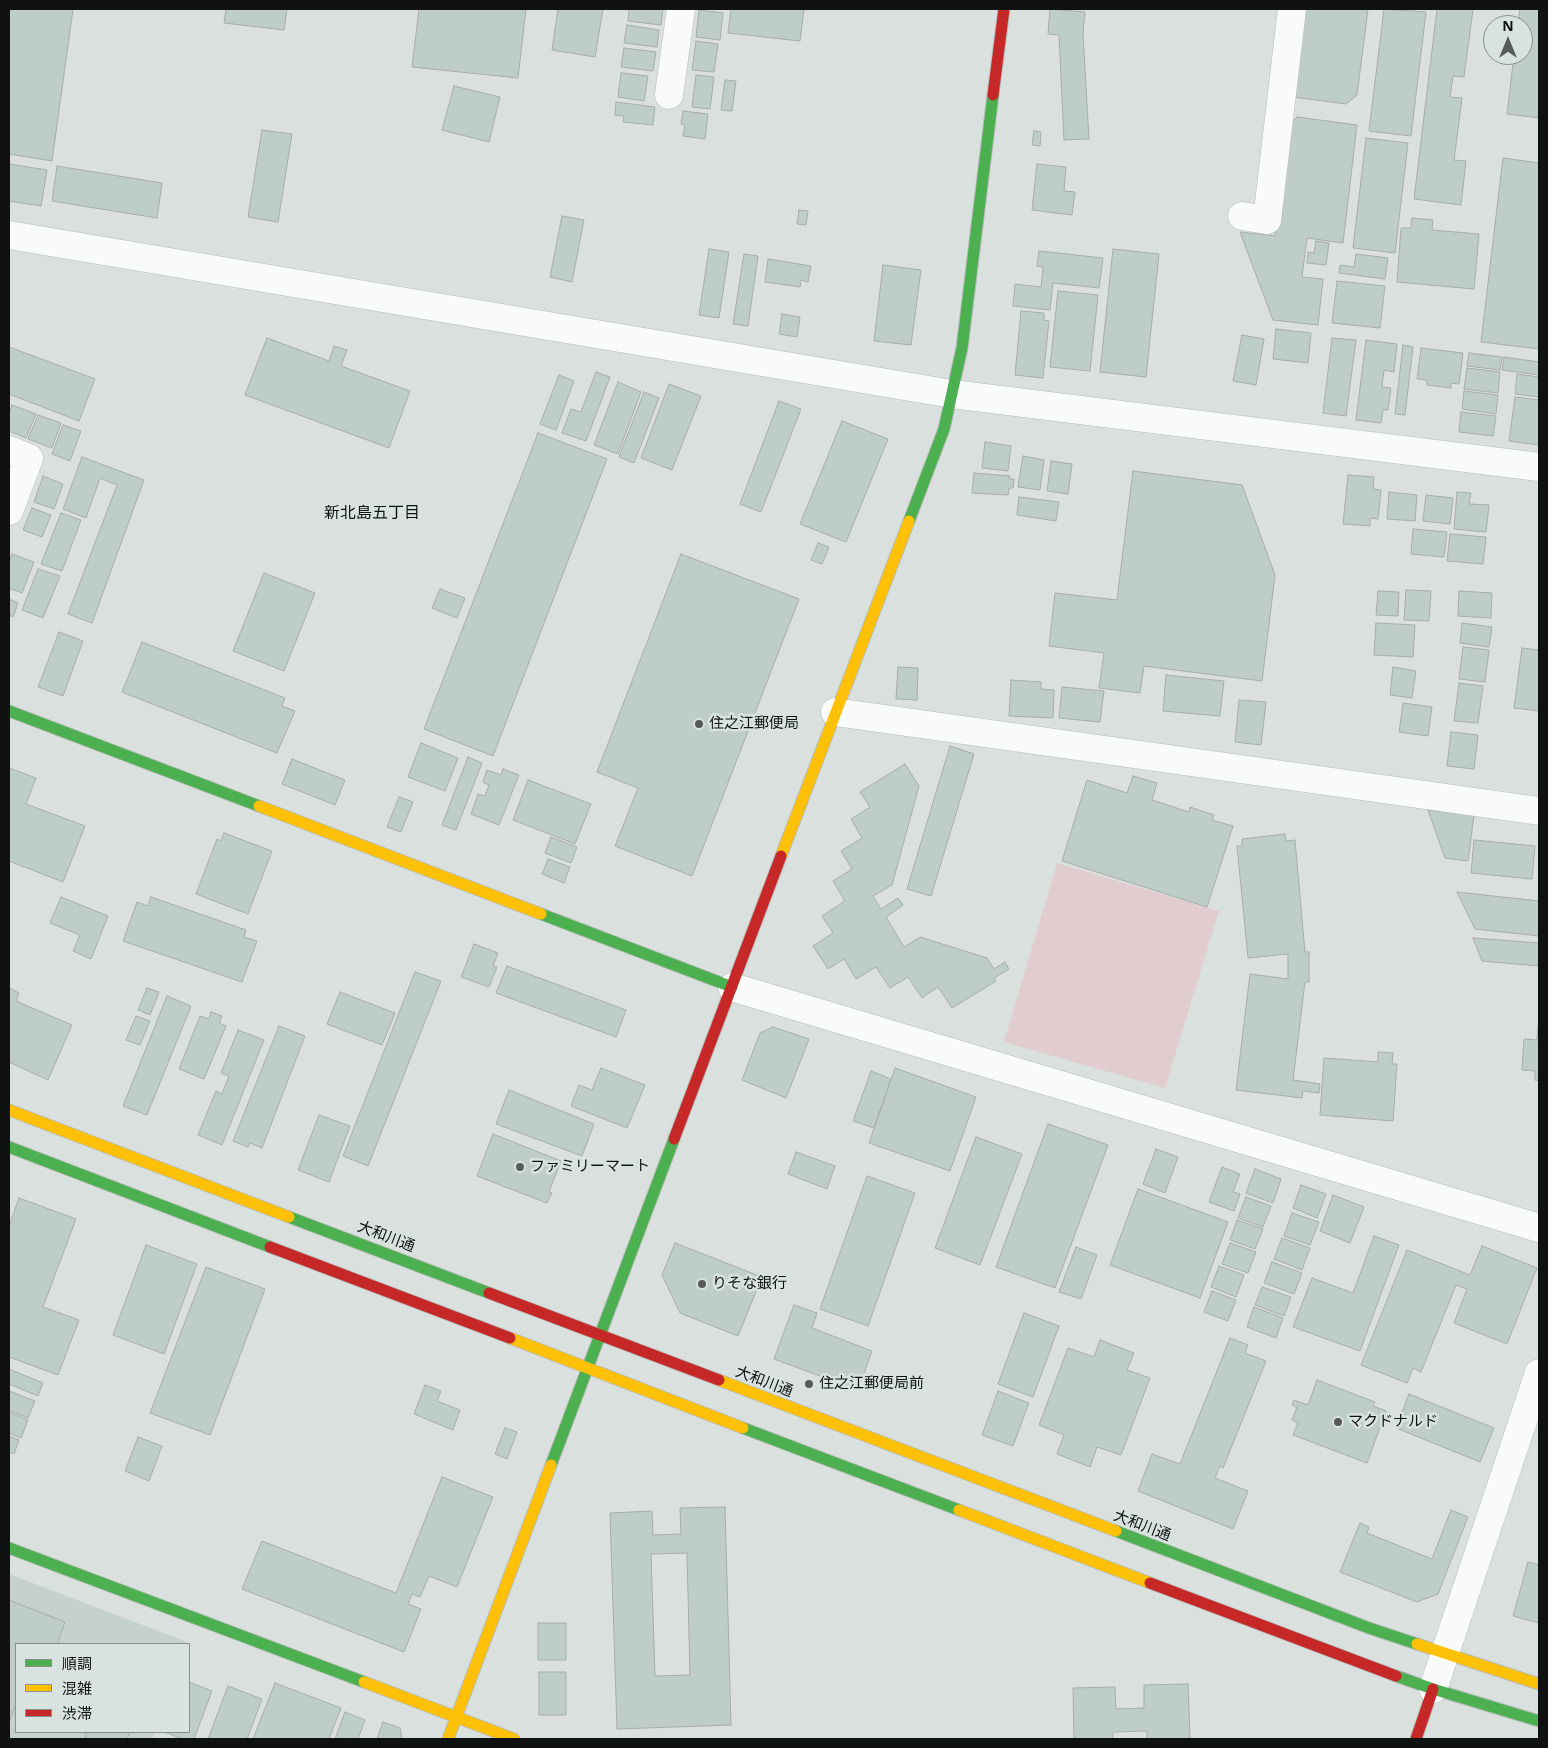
<!DOCTYPE html>
<meta charset="utf-8">
<style>
body{margin:0}
#map{position:relative;width:1548px;height:1748px;overflow:hidden;background:#dae0dd;font-family:"Noto Sans","Noto Sans JP",sans-serif}
canvas{display:block}
.frame{position:absolute;inset:0;border:10px solid #0f1211;pointer-events:none}
.legend{position:absolute;left:15px;top:1643px;width:175px;height:90px;box-sizing:border-box;background:#d8e2de;border:1px solid #888f8c;margin:0;padding:6px 9px;list-style:none;font-size:15px;color:#0f1211}
.legend li{display:flex;align-items:center;gap:10px;height:25px}
.legend b{width:25px;border:1px solid #888f8c}
.north{position:absolute;left:1483px;top:15px;width:50px;height:50px;box-sizing:border-box;background:#d8e2de;border:1px solid #888f8c;border-radius:50%;rotate:0deg;font-size:14px;font-weight:700;line-height:20px;text-align:center;color:#0f1211}
.north::after{content:'';display:block;margin:auto;width:18px;height:22px;background:#565a58;clip-path:polygon(50% 0,100% 100%,50% 72%,0 100%)}
</style>
<div id="map">
<canvas width="1548" height="1748"></canvas>
<div class="frame"></div>
<ul class="legend">
<li><b style="height:6px;background:#4caf50"></b>順調</li>
<li><b style="height:6px;background:#ffc107"></b>混雑</li>
<li><b style="height:6px;background:#c62828"></b>渋滞</li>
</ul>
<div class="north">N</div>
</div>
<script>
const ctx = document.querySelector('canvas').getContext('2d');
ctx.lineJoin = 'round';
function fillPath(path, color) { ctx.fillStyle = color; ctx.fill(path, 'evenodd'); }
const toPath = rows => new Path2D(rows.map(r => 'M' + r).join(''));
function trace(path, color, width, dash) { ctx.strokeStyle = color; ctx.lineWidth = width; ctx.lineCap = dash ? 'butt' : 'round'; ctx.setLineDash(dash || []); ctx.stroke(path); }
function label(font, color, halo, rows, align = 'center') {
  ctx.font = font + ' "Noto Sans","Noto Sans JP",sans-serif'; ctx.lineWidth = 5; ctx.setLineDash([]); ctx.textBaseline = 'middle'; ctx.strokeStyle = halo; ctx.fillStyle = color; for (const [text, x, y, turn = 0] of rows) {
    ctx.save(); ctx.translate(x, y); ctx.rotate((+turn || 0) * Math.PI / 180); ctx.textAlign = isNaN(turn) ? turn : align; if (halo) ctx.strokeText(text, 0, 0); ctx.fillText(text, 0, 0); ctx.restore();
  }
}
fillPath(toPath([
 [9,1574,187,1642,186,1644,16,1644,16,1732,155,1732,152,1739,9,1739]
]), '#c5d1cd');
fillPath(toPath([
 [1057,863,1219,911,1165,1088,1004,1042]
]), '#e1cdd0');
const building = toPath([
 [9,9,73,9,52,161,9,154,9,9],
 [226,9,287,9,284,30,224,23,226,9],
 [419,9,526,9,518,78,412,67,419,9],
 [558,9,603,9,595,57,552,50,558,9],
 [629,9,663,9,661,25,628,21,629,9],
 [731,9,804,9,800,41,728,33,731,9],
 [1050,9,1085,12,1083,34,1089,139,1064,140,1059,35,1048,34,1050,9],
 [1304,9,1368,9,1357,95,1346,104,1293,97,1304,9],
 [1384,9,1426,12,1411,136,1369,131,1384,9],
 [1437,9,1473,9,1464,77,1453,76,1450,97,1462,98,1454,160,1466,161,1461,205,1414,199,1437,9],
 [1520,9,1539,9,1539,118,1507,114,1514,55,1523,55,1523,25,1518,25,1520,9],
 [699,10,723,13,720,40,696,37,699,10],
 [627,25,659,30,657,47,624,43,627,25],
 [696,41,718,44,714,72,692,70,696,41],
 [624,48,656,52,653,71,621,67,624,48],
 [621,73,648,76,644,101,618,97,621,73],
 [696,75,714,77,710,109,692,107,696,75],
 [725,80,736,81,732,111,721,110,725,80],
 [454,86,500,97,489,142,442,130,454,86],
 [616,102,655,107,653,125,623,122,624,116,615,115,616,102],
 [683,111,708,114,705,139,683,136,685,125,681,124,683,111],
 [1297,117,1357,125,1343,243,1307,238,1302,277,1323,279,1318,325,1273,320,1240,232,1275,236,1289,125,1297,117],
 [262,130,292,134,278,222,248,217,262,130],
 [1034,131,1041,132,1040,146,1032,145,1034,131],
 [1366,138,1408,143,1395,253,1353,248,1366,138],
 [1503,158,1539,163,1539,349,1481,342,1503,158],
 [9,164,47,170,41,206,9,201,9,164],
 [1037,164,1066,167,1064,191,1075,192,1072,215,1032,210,1037,164],
 [57,166,162,183,157,218,52,201,57,166],
 [799,210,808,211,806,225,797,224,799,210],
 [562,216,584,220,572,282,550,277,562,216],
 [1412,218,1433,220,1432,230,1479,234,1474,289,1397,282,1401,228,1411,228,1412,218],
 [1316,241,1329,243,1326,265,1307,263,1308,252,1314,253,1316,241],
 [709,249,729,252,719,318,699,315,709,249],
 [1113,249,1159,254,1146,377,1100,372,1113,249],
 [1039,251,1103,258,1099,288,1053,283,1050,310,1013,306,1015,284,1041,287,1043,267,1037,266,1039,251],
 [744,254,758,256,748,326,733,324,744,254],
 [1356,254,1388,258,1385,279,1339,273,1340,265,1354,267,1356,254],
 [768,259,811,266,808,282,801,280,800,287,765,282,768,259],
 [883,265,921,270,911,345,874,341,883,265],
 [1337,281,1385,286,1380,328,1332,323,1337,281],
 [1058,291,1098,295,1090,371,1050,367,1058,291],
 [1021,311,1044,313,1044,320,1049,321,1043,378,1015,375,1021,311],
 [782,314,800,317,797,337,779,334,782,314],
 [1276,329,1311,333,1308,363,1273,359,1276,329],
 [1242,335,1264,339,1256,385,1233,381,1242,335],
 [267,338,329,361,334,346,347,350,341,366,410,391,389,448,245,395,267,338],
 [1332,338,1356,340,1346,416,1323,413,1332,338],
 [1366,340,1397,344,1394,372,1384,370,1382,387,1391,388,1388,410,1383,410,1381,423,1356,420,1366,340],
 [1403,345,1413,347,1405,415,1395,414,1403,345],
 [9,347,95,379,79,421,9,394,9,347],
 [1421,348,1463,353,1459,384,1451,383,1451,388,1427,385,1427,380,1417,379,1421,348],
 [1469,353,1502,357,1500,370,1467,366,1469,353],
 [1504,357,1539,362,1539,375,1502,370,1504,357],
 [1467,368,1500,372,1498,393,1464,389,1467,368],
 [596,372,610,377,586,441,562,433,571,409,581,412,596,372],
 [1517,374,1539,377,1539,397,1515,394,1517,374],
 [559,375,574,381,556,430,540,424,559,375],
 [618,382,641,392,618,454,594,445,618,382],
 [669,384,701,396,672,470,641,458,669,384],
 [1464,391,1498,395,1496,414,1462,409,1464,391],
 [644,392,659,398,634,463,619,457,644,392],
 [1515,397,1539,400,1539,445,1509,441,1515,397],
 [779,401,801,409,761,512,740,504,779,401],
 [12,405,36,414,26,438,9,431,9,414,12,405],
 [1461,412,1496,416,1493,436,1459,432,1461,412],
 [38,415,61,423,52,448,28,439,38,415],
 [842,421,888,439,846,542,800,524,842,421],
 [63,425,81,431,70,461,52,454,63,425],
 [538,433,607,459,493,756,424,729,538,433],
 [985,442,1011,446,1008,471,982,468,985,442],
 [1023,456,1044,460,1040,490,1018,487,1023,456],
 [82,457,144,480,92,623,68,614,117,485,100,478,86,518,63,509,82,457],
 [1051,461,1072,464,1068,494,1047,491,1051,461],
 [1133,471,1242,485,1275,575,1262,681,1144,666,1140,693,1099,688,1104,653,1049,646,1055,593,1117,600,1133,471],
 [974,473,1010,476,1009,479,1014,479,1013,488,1009,488,1008,495,972,493,974,473],
 [1348,475,1374,477,1373,489,1381,490,1378,519,1370,518,1370,526,1343,524,1348,475],
 [43,476,63,484,54,509,34,502,43,476],
 [1389,492,1417,495,1415,521,1387,519,1389,492],
 [1457,492,1471,493,1469,504,1489,505,1486,532,1454,529,1457,492],
 [1426,495,1453,498,1450,524,1423,521,1426,495],
 [1019,497,1059,502,1056,521,1017,515,1019,497],
 [32,508,51,515,42,537,23,530,32,508],
 [61,513,81,520,62,571,41,564,61,513],
 [1413,529,1447,532,1444,557,1411,554,1413,529],
 [1450,534,1486,537,1483,564,1447,561,1450,534],
 [818,543,829,547,822,564,811,560,818,543],
 [12,554,34,562,22,593,9,588,9,563,12,554],
 [681,554,799,599,692,876,615,846,638,788,597,772,681,554],
 [38,569,60,576,43,618,22,610,38,569],
 [264,573,315,593,284,671,233,651,264,573],
 [440,589,465,598,457,618,432,608,440,589],
 [1406,590,1431,591,1429,621,1404,620,1406,590],
 [1378,591,1399,592,1398,616,1376,615,1378,591],
 [1459,591,1492,593,1491,618,1458,616,1459,591],
 [9,599,18,603,13,617,9,615,9,599],
 [1376,623,1415,625,1413,657,1374,655,1376,623],
 [1462,623,1492,627,1489,647,1460,643,1462,623],
 [59,632,83,641,63,696,38,687,59,632],
 [142,642,285,698,282,706,295,711,277,753,122,692,142,642],
 [1463,647,1489,650,1485,682,1459,679,1463,647],
 [1522,648,1539,650,1539,711,1514,708,1522,648],
 [898,667,918,668,917,700,896,699,898,667],
 [1393,667,1416,671,1412,698,1390,695,1393,667],
 [1166,675,1224,681,1220,716,1163,711,1166,675],
 [1011,680,1041,682,1041,689,1054,690,1053,718,1009,716,1011,680],
 [1459,683,1483,686,1478,723,1454,721,1459,683],
 [1062,687,1104,691,1100,722,1059,718,1062,687],
 [1239,700,1266,702,1261,745,1235,742,1239,700],
 [1403,703,1432,707,1428,736,1399,732,1403,703],
 [1451,732,1478,735,1474,769,1447,766,1451,732],
 [421,743,458,758,445,791,408,777,421,743],
 [950,746,974,754,931,896,907,889,950,746],
 [468,757,482,763,456,830,442,825,468,757],
 [292,759,345,780,335,805,282,784,292,759],
 [905,764,919,786,892,885,873,896,881,909,898,898,903,905,886,917,904,947,920,937,987,958,994,969,1005,962,1009,969,994,978,996,981,952,1008,938,987,922,998,908,977,890,988,876,967,856,979,844,959,828,969,813,946,833,933,822,916,845,901,833,881,852,869,841,851,862,838,851,819,870,807,860,792,905,764],
 [9,768,36,778,26,804,85,826,63,882,9,861,9,768],
 [503,769,519,775,499,825,471,814,478,794,485,796,489,785,483,782,487,770,501,775,503,769],
 [1133,776,1157,783,1152,800,1189,812,1190,807,1214,815,1212,820,1233,826,1207,907,1062,861,1087,780,1127,793,1133,776],
 [528,780,591,804,575,844,513,820,528,780],
 [399,797,413,802,401,832,387,827,399,797],
 [1428,810,1474,815,1468,861,1445,858,1428,810],
 [224,833,272,851,248,914,196,894,217,839,221,841,224,833],
 [1285,834,1286,841,1295,840,1305,952,1309,952,1309,982,1305,982,1293,1080,1320,1084,1319,1093,1303,1091,1302,1098,1236,1090,1250,974,1288,979,1288,954,1248,958,1237,846,1242,846,1242,839,1285,834],
 [551,837,577,847,571,863,545,853,551,837],
 [1474,840,1535,846,1532,879,1471,873,1474,840],
 [548,859,570,867,564,883,542,874,548,859],
 [1457,892,1539,901,1539,936,1475,929,1457,892],
 [61,897,108,916,91,959,73,951,80,935,50,923,61,897],
 [151,897,246,930,244,937,257,941,242,982,123,941,137,902,148,906,151,897],
 [1473,938,1539,943,1539,966,1482,961,1473,938],
 [474,944,498,953,493,966,497,967,489,987,461,977,474,944],
 [507,966,626,1010,616,1037,496,993,507,966],
 [415,972,441,981,368,1166,343,1156,415,972],
 [9,988,19,993,16,1001,72,1025,48,1080,9,1062,9,988],
 [147,988,159,992,150,1015,138,1010,147,988],
 [340,992,395,1013,382,1045,327,1024,340,992],
 [167,996,191,1006,147,1115,123,1106,167,996],
 [211,1012,222,1016,219,1023,226,1026,204,1079,179,1069,200,1016,209,1019,211,1012],
 [136,1016,150,1021,140,1045,126,1040,136,1016],
 [279,1026,305,1036,262,1148,250,1143,248,1147,233,1141,279,1026],
 [1538,1026,1539,1026,1539,1081,1535,1080,1535,1071,1522,1070,1524,1039,1537,1040,1538,1026],
 [773,1027,809,1039,786,1098,742,1080,760,1033,773,1027],
 [238,1030,264,1040,222,1145,198,1135,216,1091,222,1094,229,1076,221,1073,238,1030],
 [1378,1052,1393,1053,1392,1064,1397,1064,1393,1121,1320,1115,1324,1058,1378,1062,1378,1052],
 [601,1068,645,1085,627,1128,571,1106,579,1085,592,1090,601,1068],
 [895,1068,976,1097,950,1171,869,1143,895,1068],
 [871,1071,891,1079,874,1128,853,1121,871,1071],
 [509,1090,594,1124,582,1156,496,1124,509,1090],
 [319,1115,350,1126,329,1182,298,1170,319,1115],
 [1048,1124,1108,1145,1055,1288,996,1267,1048,1124],
 [493,1134,561,1161,549,1192,552,1193,547,1203,477,1176,493,1134],
 [976,1137,1022,1154,980,1265,935,1248,976,1137],
 [1156,1149,1178,1157,1165,1193,1143,1184,1156,1149],
 [796,1152,835,1166,827,1189,788,1174,796,1152],
 [1222,1167,1240,1174,1233,1192,1240,1194,1234,1211,1209,1202,1222,1167],
 [1255,1169,1281,1179,1273,1203,1246,1193,1255,1169],
 [867,1176,915,1193,868,1326,820,1309,867,1176],
 [1301,1185,1326,1194,1317,1218,1293,1208,1301,1185],
 [1138,1189,1228,1222,1200,1298,1110,1265,1138,1189],
 [1333,1195,1364,1207,1350,1243,1320,1231,1333,1195],
 [1246,1197,1271,1206,1263,1227,1238,1218,1246,1197],
 [19,1198,76,1219,43,1307,79,1320,58,1375,9,1357,9,1226,19,1198],
 [1292,1213,1319,1222,1310,1245,1284,1236,1292,1213],
 [1237,1220,1263,1229,1255,1249,1230,1240,1237,1220],
 [1374,1236,1399,1245,1360,1351,1293,1327,1312,1278,1353,1293,1374,1236],
 [1282,1238,1310,1248,1302,1270,1274,1259,1282,1238],
 [675,1243,762,1277,738,1336,680,1313,662,1275,675,1243],
 [1230,1243,1256,1252,1248,1273,1222,1264,1230,1243],
 [146,1245,197,1264,164,1354,113,1335,146,1245],
 [1482,1246,1537,1268,1507,1344,1454,1323,1467,1289,1456,1285,1421,1372,1413,1368,1407,1383,1361,1365,1407,1250,1470,1275,1482,1246],
 [1076,1247,1097,1255,1081,1299,1059,1292,1076,1247],
 [1272,1262,1302,1273,1294,1294,1264,1283,1272,1262],
 [1219,1266,1244,1275,1236,1297,1211,1287,1219,1266],
 [206,1267,265,1289,210,1435,150,1413,206,1267],
 [1262,1287,1291,1297,1284,1316,1255,1305,1262,1287],
 [1212,1291,1236,1300,1228,1321,1204,1312,1212,1291],
 [794,1305,817,1313,812,1328,872,1351,858,1390,774,1359,794,1305],
 [1254,1307,1283,1318,1276,1338,1247,1327,1254,1307],
 [1024,1313,1059,1326,1033,1397,998,1384,1024,1313],
 [1230,1338,1248,1345,1245,1353,1266,1361,1223,1468,1220,1466,1215,1478,1248,1491,1233,1529,1138,1491,1152,1454,1180,1464,1230,1338],
 [1100,1340,1134,1353,1127,1370,1150,1378,1121,1455,1097,1447,1090,1467,1057,1454,1064,1435,1039,1425,1068,1348,1094,1357,1100,1340],
 [9,1369,43,1383,38,1396,9,1384,9,1369],
 [1317,1380,1375,1402,1373,1406,1386,1411,1367,1463,1293,1435,1298,1423,1292,1420,1297,1407,1292,1405,1294,1400,1308,1405,1317,1380],
 [425,1385,441,1391,437,1401,460,1410,453,1430,414,1414,425,1385],
 [9,1391,35,1401,28,1418,9,1410,9,1391],
 [998,1391,1029,1403,1013,1446,982,1435,998,1391],
 [1409,1394,1494,1428,1480,1462,1396,1428,1409,1394],
 [9,1412,28,1420,21,1438,9,1433,9,1412],
 [505,1428,517,1432,507,1459,495,1454,505,1428],
 [9,1436,19,1440,14,1454,9,1452,9,1436],
 [138,1437,162,1446,149,1481,125,1471,138,1437],
 [442,1477,493,1497,457,1587,429,1576,420,1597,412,1594,408,1604,421,1609,404,1652,242,1589,262,1541,396,1593,442,1477],
 [725,1507,731,1725,617,1729,610,1513,652,1511,653,1535,681,1534,680,1508,725,1507],
 [687,1553,690,1675,655,1676,651,1554,687,1553],
 [1451,1510,1468,1517,1438,1594,1417,1602,1340,1572,1360,1523,1369,1527,1367,1533,1432,1559,1451,1510],
 [1528,1562,1539,1565,1539,1623,1513,1616,1528,1562],
 [9,1600,65,1622,57,1644,16,1644,16,1706,15,1706,9,1722,9,1600],
 [538,1623,566,1623,566,1660,538,1660,538,1623],
 [539,1672,566,1672,566,1715,539,1715,539,1672],
 [189,1682,212,1691,194,1739,183,1739,164,1732,189,1732,189,1682],
 [275,1683,341,1708,329,1739,253,1739,275,1683],
 [1188,1684,1190,1739,1147,1739,1147,1731,1113,1732,1113,1739,1074,1739,1073,1688,1115,1687,1116,1709,1144,1708,1144,1685,1188,1684],
 [228,1686,262,1699,247,1739,208,1739,228,1686],
 [345,1712,365,1720,358,1739,335,1739,345,1712],
 [383,1722,400,1728,402,1739,377,1739,383,1722],
 [82,1732,130,1732,127,1739,84,1739,87,1734,82,1732]
]);
fillPath(building, '#bfcdc8');
trace(building, '#a7acaa', 1);
const street = toPath([
 [669,95,681,9],
 [1242,216,1267,220,1292,9],
 [9,235,952,394,1539,467],
 [9,450,29,458,9,511],
 [835,712,1539,811],
 [732,987,1539,1228],
 [1433,1689,1539,1373]
]);
const fast = toPath([
 [909,521,944,429,962,348,993,95],
 [9,711,259,806],
 [541,914,732,987],
 [9,1147,270,1247],
 [289,1217,489,1293],
 [743,1428,959,1510],
 [551,1465,674,1139],
 [1116,1531,1369,1628,1417,1644],
 [9,1548,364,1682],
 [1396,1676,1433,1689,1539,1721]
]);
const slow = toPath([
 [259,806,541,914],
 [781,856,909,521],
 [9,1110,289,1217],
 [510,1338,743,1428],
 [719,1380,1116,1531],
 [959,1510,1150,1583],
 [1417,1644,1539,1684],
 [364,1682,514,1739],
 [448,1739,551,1465]
]);
const jam = toPath([
 [993,95,1004,9],
 [674,1139,781,856],
 [270,1247,510,1338],
 [489,1293,719,1380],
 [1150,1583,1396,1676],
 [1416,1739,1433,1689]
]);
trace(street, '#b6bbb9', 29);
trace(fast, '#b6bbb9', 13);
trace(slow, '#b6bbb9', 13);
trace(jam, '#b6bbb9', 13);
trace(street, '#f9fafa', 28);
trace(fast, '#4caf50', 11);
trace(slow, '#ffc107', 11);
trace(jam, '#c62828', 11);
for (const [x, y, r, color] of [
 [699,724,5,"#565a58"],
 [520,1167,5,"#565a58"],
 [702,1284,5,"#565a58"],
 [809,1384,5,"#565a58"],
 [1338,1422,5,"#565a58"]
]) { const dot = new Path2D(); dot.arc(x, y, r, 0, 2 * Math.PI); ctx.fillStyle = color; ctx.fill(dot); trace(dot, '#d8e2de', 2); }
label('15px', '#0f1211', '#d8e2de', [
 ["住之江郵便局",709,724],
 ["ファミリーマート",530,1167],
 ["りそな銀行",712,1284],
 ["住之江郵便局前",819,1384],
 ["マクドナルド",1348,1422]
], 'left');
label('15px', '#0f1211', '#d8e2de', [
 ["大和川通",386,1237,21],
 ["大和川通",764,1382,21],
 ["大和川通",1142,1526,21]
]);
label('16px', '#0f1211', '#d8e2de', [
 ["新北島五丁目",372,513]
]);
</script>
